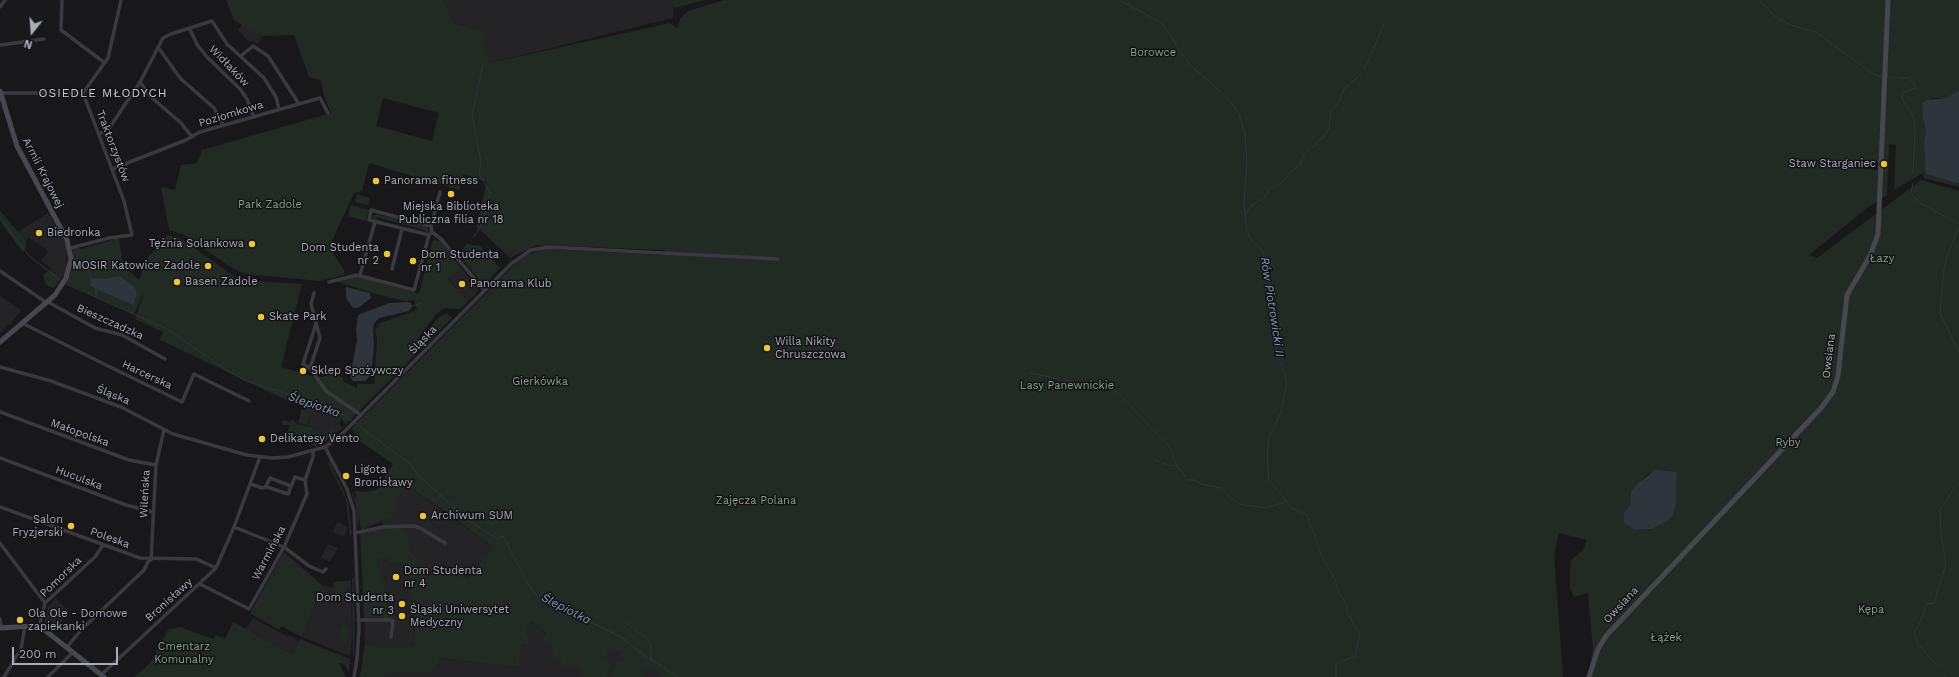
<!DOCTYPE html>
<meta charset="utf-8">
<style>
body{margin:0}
#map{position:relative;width:1959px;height:677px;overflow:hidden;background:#18181a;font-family:"Work Sans",sans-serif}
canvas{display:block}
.north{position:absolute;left:12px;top:12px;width:40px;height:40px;-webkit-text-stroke:3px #131315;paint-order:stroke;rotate:197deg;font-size:11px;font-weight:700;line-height:16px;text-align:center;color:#aaadb9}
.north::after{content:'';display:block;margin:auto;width:14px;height:18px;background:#aaadb9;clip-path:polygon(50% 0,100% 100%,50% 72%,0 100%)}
.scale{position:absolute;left:12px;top:647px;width:106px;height:18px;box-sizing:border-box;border:2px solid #aaadb9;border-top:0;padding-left:5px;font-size:12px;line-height:14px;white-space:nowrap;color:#aaadb9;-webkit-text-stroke:3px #131315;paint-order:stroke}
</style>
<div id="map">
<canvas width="1959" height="677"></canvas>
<div class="north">N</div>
<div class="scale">200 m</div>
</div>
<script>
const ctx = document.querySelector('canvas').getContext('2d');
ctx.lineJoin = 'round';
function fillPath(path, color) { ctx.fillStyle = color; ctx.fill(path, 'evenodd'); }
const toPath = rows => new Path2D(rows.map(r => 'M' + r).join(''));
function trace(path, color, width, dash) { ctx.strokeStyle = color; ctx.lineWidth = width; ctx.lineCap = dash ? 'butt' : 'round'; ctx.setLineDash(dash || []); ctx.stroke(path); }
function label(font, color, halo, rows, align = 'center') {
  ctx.font = font + ' "Work Sans",sans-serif'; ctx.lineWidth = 3; ctx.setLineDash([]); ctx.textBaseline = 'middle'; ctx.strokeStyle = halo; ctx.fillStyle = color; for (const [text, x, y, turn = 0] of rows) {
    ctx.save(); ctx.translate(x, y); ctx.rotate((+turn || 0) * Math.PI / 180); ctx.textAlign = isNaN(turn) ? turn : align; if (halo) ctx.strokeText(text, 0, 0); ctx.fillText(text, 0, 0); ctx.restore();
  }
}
fillPath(toPath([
 [444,0,674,0,673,18,489,63,482,30,453,23],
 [243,24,262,36,259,43,248,41,238,30],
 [48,213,64,240,66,248,67,267,65,275,61,278,50,270,51,269,41,260,48,253,46,249,29,238,26,241,17,232],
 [461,268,478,288,476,294,468,301,448,278],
 [0,296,21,310,10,325,8,324,0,334],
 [313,405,338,415,341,419,337,429,325,435,317,432,318,429,307,426],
 [408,486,493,547,467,579,441,567,435,575,424,570,426,565,409,551,409,540,390,528,383,527,382,521,391,519,402,491],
 [337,522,348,527,344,537,333,532],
 [328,544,338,548,330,562,321,558],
 [386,557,390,563,406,565,415,614,415,628,412,646,439,658,518,667,523,644,528,645,529,640,526,629,532,621,546,633,542,639,605,643,661,677,360,677,365,645,364,618,389,617,387,594,377,561],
 [351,580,352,638,350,656,302,637,322,585,333,588,334,582],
 [56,598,69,612,54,631,44,624,48,607],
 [253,618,288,637,289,635,299,641,292,654,246,629]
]), '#242427');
fillPath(toPath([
 [226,0,444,0,453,23,482,30,489,63,670,23,677,28,680,19,688,11,724,0,1959,0,1959,90,1946,98,1933,98,1922,103,1923,119,1926,130,1926,174,1959,183,1959,187,1924,178,1923,173,1894,190,1896,145,1889,144,1887,195,1867,208,1809,255,1817,258,1921,180,1959,191,1959,677,1588,677,1593,649,1588,593,1574,597,1570,588,1570,561,1583,550,1587,540,1559,533,1554,555,1563,677,661,677,646,668,643,677,611,677,614,664,616,665,618,660,622,661,623,659,619,657,621,652,608,648,604,660,612,663,606,668,609,672,607,677,580,677,582,671,579,666,567,664,562,667,561,660,552,659,554,646,542,640,546,633,532,621,526,629,529,640,528,645,523,644,518,667,439,658,436,670,416,673,395,672,381,677,360,677,365,645,412,646,415,628,415,614,406,565,390,563,386,557,377,561,387,594,389,618,364,618,360,533,383,527,404,529,409,540,409,551,426,565,425,571,434,574,441,567,467,579,493,547,446,512,408,486,402,491,391,519,382,521,361,530,359,515,359,527,358,526,356,505,350,487,357,501,355,491,367,492,378,489,393,464,358,440,352,428,521,258,528,254,544,249,552,249,665,255,665,250,537,245,510,258,476,226,487,182,463,174,459,190,369,163,362,191,354,193,329,247,344,270,344,275,320,281,245,274,231,267,184,235,169,230,161,187,175,190,181,165,197,163,202,150,331,113,324,96,321,80,309,77,294,35,262,36,253,32,234,20],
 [383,98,439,113,432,141,376,126],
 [1864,160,1878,161,1877,170,1864,169],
 [1654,469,1677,472,1676,503,1673,515,1668,521,1652,529,1636,530,1628,509,1631,504,1631,491,1638,483],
 [674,0,705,0,674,8],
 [357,194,370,198,368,205,355,202],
 [351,205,369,210,366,221,348,216],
 [0,211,26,241,26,246,23,253,0,221],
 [376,214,427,227,429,231,427,233,424,230,377,217,376,220,373,219,372,216],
 [167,235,180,238,235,277,255,281,302,284,281,367,312,376,322,377,332,374,342,377,344,382,357,388,357,384,374,384,377,339,375,330,380,323,417,310,414,300,405,301,380,295,335,281,358,276,419,294,433,240,440,241,461,268,448,279,468,301,460,309,445,308,437,313,418,338,415,355,346,424,338,415,313,405,307,425,298,423,303,405,280,397,160,340,163,332,135,319,144,292,134,314,66,283,73,265,72,249,78,247,81,249,119,238,122,260,129,271,139,280,148,257,163,242],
 [467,244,480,246,500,268,484,286,459,254],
 [50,270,61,278,54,288,46,285,43,275],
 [446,313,452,318,423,347,421,346,421,339,437,319],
 [292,419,297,424,318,429,317,432,325,435,326,431,329,432,330,427,336,429,339,425,341,426,342,429,326,441,314,447,309,438,287,432,290,425,282,425,283,420,290,422],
 [330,462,348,501,352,535,350,535,346,500,328,463],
 [284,552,322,585,302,637,281,626,279,630,250,613],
 [352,578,354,578,355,625,354,655,353,657],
 [335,582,346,582,346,601,335,601],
 [233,622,292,654,300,639,350,659,349,672,344,664,339,663,346,677,134,677,150,663,168,630,180,627,213,639,216,635,225,639],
 [341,626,349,626,348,642,340,641]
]), '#222a24');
fillPath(toPath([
 [1959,90,1959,183,1957,183,1926,174,1924,143,1926,130,1923,119,1922,103,1927,100,1946,98],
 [120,276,135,288,137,294,133,305,90,286,91,279,95,278,105,279],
 [346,287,370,293,371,298,358,308,353,308,346,298],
 [389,303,408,302,411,303,412,307,409,311,379,318,375,322,373,327,374,347,371,375,365,381,353,381,350,376,357,341,356,329,358,315],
 [1654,469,1677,472,1676,503,1673,515,1668,521,1652,529,1636,530,1624,523,1624,513,1631,504,1631,491,1638,483,1649,475]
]), '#2e353d');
trace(toPath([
 [1119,0,1162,23,1189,64,1221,92],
 [1759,0,1778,19,1791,25,1816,32,1872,73,1882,77],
 [1364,70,1384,24],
 [1888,77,1896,78],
 [1901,78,1908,78,1913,82,1915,88,1902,93,1902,98,1914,119,1915,133,1913,173],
 [1224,95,1238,111,1245,133,1247,161,1244,205,1247,231,1251,240,1263,251,1271,295,1270,308,1277,329,1275,336,1277,352,1287,382,1281,412,1269,438,1267,457,1269,480,1293,509,1307,515,1322,557,1335,579,1338,591,1346,604,1346,611,1360,634,1355,656,1336,664,1336,677],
 [1913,183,1911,193,1920,203,1959,224],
 [1245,215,1252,205,1265,197,1269,189,1281,183,1292,171,1300,165,1304,155,1311,147,1316,145,1317,142,1323,138,1329,128,1331,112,1340,100,1344,89,1362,73],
 [0,217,29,256,62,281],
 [1959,227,1947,256,1944,270,1940,313,1959,353],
 [473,238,481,226,490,193,479,174,481,162,472,115,483,65],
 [86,263,91,279],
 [64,283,167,329,228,371,246,381,298,397,344,415,410,464,418,475,471,522,497,539,503,536,528,584,538,596,623,638,638,651,678,677],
 [96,297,96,289],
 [412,306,421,303],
 [1030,373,1059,379],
 [1064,380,1115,390,1163,440],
 [1167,443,1171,450,1177,466],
 [1153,459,1160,462],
 [1162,463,1170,466,1177,466,1178,469,1182,471,1187,480,1195,480,1201,484,1221,488,1229,497,1239,504,1266,508,1285,502],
 [625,622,648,639,651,645,651,659],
 [1939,668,1918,644,1914,632,1919,625,1927,604,1934,603,1946,564,1941,533,1940,510,1959,481],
 [1944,675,1946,677]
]), '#2e353d', 1);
trace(toPath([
 [62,0,61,30,105,63],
 [0,7,5,0],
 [189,28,198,46,207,57,240,89,247,99,254,117],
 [0,45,44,39],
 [158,47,180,78,214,108,223,125],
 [242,55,253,46,268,56,299,104],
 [140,82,150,96,181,123,192,137],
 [0,93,83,93],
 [83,93,108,58,121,0],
 [99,134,108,130,140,82,163,38,171,34,212,21,227,44,264,78,276,97,279,109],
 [112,169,186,140,200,132,320,98,328,113],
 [440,192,431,226,432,232,441,239,484,290],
 [429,235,369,220,371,210,431,226],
 [70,248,109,238,132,235,124,201,83,93],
 [392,269,402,229],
 [0,271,47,303],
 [360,275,375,222],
 [329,282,357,275,414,290,429,235,432,232],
 [314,293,311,304,320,338,310,368,326,391,361,415],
 [48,302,95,328,122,335,165,359],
 [22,323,108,366,182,402,194,374,249,401],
 [0,367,51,381,121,407,173,434,247,455,272,458,288,457,325,447,339,437,512,263,531,250,548,247,778,259],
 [310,368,303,364,316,324],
 [0,412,129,460,156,465],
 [325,447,347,489,354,511,359,629,357,659,354,677],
 [0,458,126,505,153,512],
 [251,484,262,488,267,487,288,494,295,477,305,480],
 [266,486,270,478,291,486],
 [0,507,140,558,196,559,216,568],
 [234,527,284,547,309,566,323,572,326,569],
 [355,533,383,527,414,526,420,528,445,543],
 [0,543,45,603],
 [151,560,156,465,164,430],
 [200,584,249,609,284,547,307,494,305,480,313,457,313,451],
 [0,619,1,628],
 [358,620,390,620,393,621,391,637],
 [39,627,45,603,95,557,103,545],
 [67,647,82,629,144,570,149,560],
 [101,675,216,568,234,527,260,457],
 [4,677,21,649,25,626],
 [48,677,73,652]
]), '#39393f', 3.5);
trace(toPath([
 [0,91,17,146,67,240,71,259,66,278,55,295,0,342],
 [0,628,33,626,42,628,104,677],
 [1589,677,1598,649,1606,636,1821,408,1833,392,1838,376,1847,295,1870,256,1878,234,1888,0]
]), '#47484f', 5);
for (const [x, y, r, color] of [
 [1884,164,4,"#ecc43e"],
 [376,181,4,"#ecc43e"],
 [451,194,4,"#ecc43e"],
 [39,233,4,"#ecc43e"],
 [252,244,4,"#ecc43e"],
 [387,254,4,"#ecc43e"],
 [413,261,4,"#ecc43e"],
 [208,266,4,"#ecc43e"],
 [177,282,4,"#ecc43e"],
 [462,284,4,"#ecc43e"],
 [261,317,4,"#ecc43e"],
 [767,348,4,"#ecc43e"],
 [303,371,4,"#ecc43e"],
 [262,439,4,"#ecc43e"],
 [346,476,4,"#ecc43e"],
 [423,516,4,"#ecc43e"],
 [71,526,4,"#ecc43e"],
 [396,577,4,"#ecc43e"],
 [402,604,4,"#ecc43e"],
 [402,616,4,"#ecc43e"],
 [20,620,4,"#ecc43e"]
]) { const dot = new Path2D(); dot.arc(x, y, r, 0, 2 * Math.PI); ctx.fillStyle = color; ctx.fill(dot); trace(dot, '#131315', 1.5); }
label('11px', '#82a388', '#131315', [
 ["Borowce",1153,53],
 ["Park Zadole",270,205],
 ["Łazy",1882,259],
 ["Gierkówka",540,382],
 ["Lasy Panewnickie",1067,386],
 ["Ryby",1788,443],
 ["Zajęcza Polana",756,501],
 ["Kępa",1871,610],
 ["Łążek",1666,638],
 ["Cmentarz",184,647],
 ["Komunalny",184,660]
]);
label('11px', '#aaadb9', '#131315', [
 ["Widłaków",229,66,46],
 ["Poziomkowa",231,114,-17],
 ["Traktorzystów",113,146,69],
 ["Armii Krajowej",43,173,63],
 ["Bieszczadzka",110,322,24],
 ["Śląska",423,340,-46],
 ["Owsiana",1829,356,-83],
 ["Harcerska",147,375,25],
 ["Śląska",113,395,22],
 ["Małopolska",80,433,20],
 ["Huculska",79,478,21],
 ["Wileńska",145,494,-87],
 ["Poleska",110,538,20],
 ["Warmińska",269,553,-62],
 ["Pomorska",61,577,-44],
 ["Bronisławy",169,600,-42],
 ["Owsiana",1621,605,-47]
]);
label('11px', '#aaadb9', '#131315', [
 ["Staw Starganiec",1876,164,"right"],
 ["Panorama fitness",384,181],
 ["Miejska Biblioteka",451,207,"center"],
 ["Publiczna filia nr 18",451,220,"center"],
 ["Biedronka",47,233],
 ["Tężnia Solankowa",244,244,"right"],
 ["Dom Studenta",379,248,"right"],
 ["nr 2",379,261,"right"],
 ["Dom Studenta",421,255],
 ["nr 1",421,268],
 ["MOSIR Katowice Zadole",200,266,"right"],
 ["Basen Zadole",185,282],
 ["Panorama Klub",470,284],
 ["Skate Park",269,317],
 ["Willa Nikity",775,342],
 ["Chruszczowa",775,355],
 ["Sklep Spożywczy",311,371],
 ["Delikatesy Vento",270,439],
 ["Ligota",354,470],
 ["Bronisławy",354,483],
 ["Archiwum SUM",431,516],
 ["Salon",63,520,"right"],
 ["Fryzjerski",63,533,"right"],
 ["Dom Studenta",404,571],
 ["nr 4",404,584],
 ["Dom Studenta",394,598,"right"],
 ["nr 3",394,611,"right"],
 ["Śląski Uniwersytet",410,610],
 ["Medyczny",410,623],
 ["Ola Ole - Domowe",28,614],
 ["zapiekanki",28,627]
], 'left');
ctx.letterSpacing = '1px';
label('12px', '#cbcdd5', '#131315', [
 ["OSIEDLE MŁODYCH",103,93]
]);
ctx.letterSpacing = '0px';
label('italic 12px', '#8397b2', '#131315', [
 ["Rów Piotrowicki II",1272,307,81],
 ["Ślepiotka",314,405,19],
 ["Ślepiotka",566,609,27]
]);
</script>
